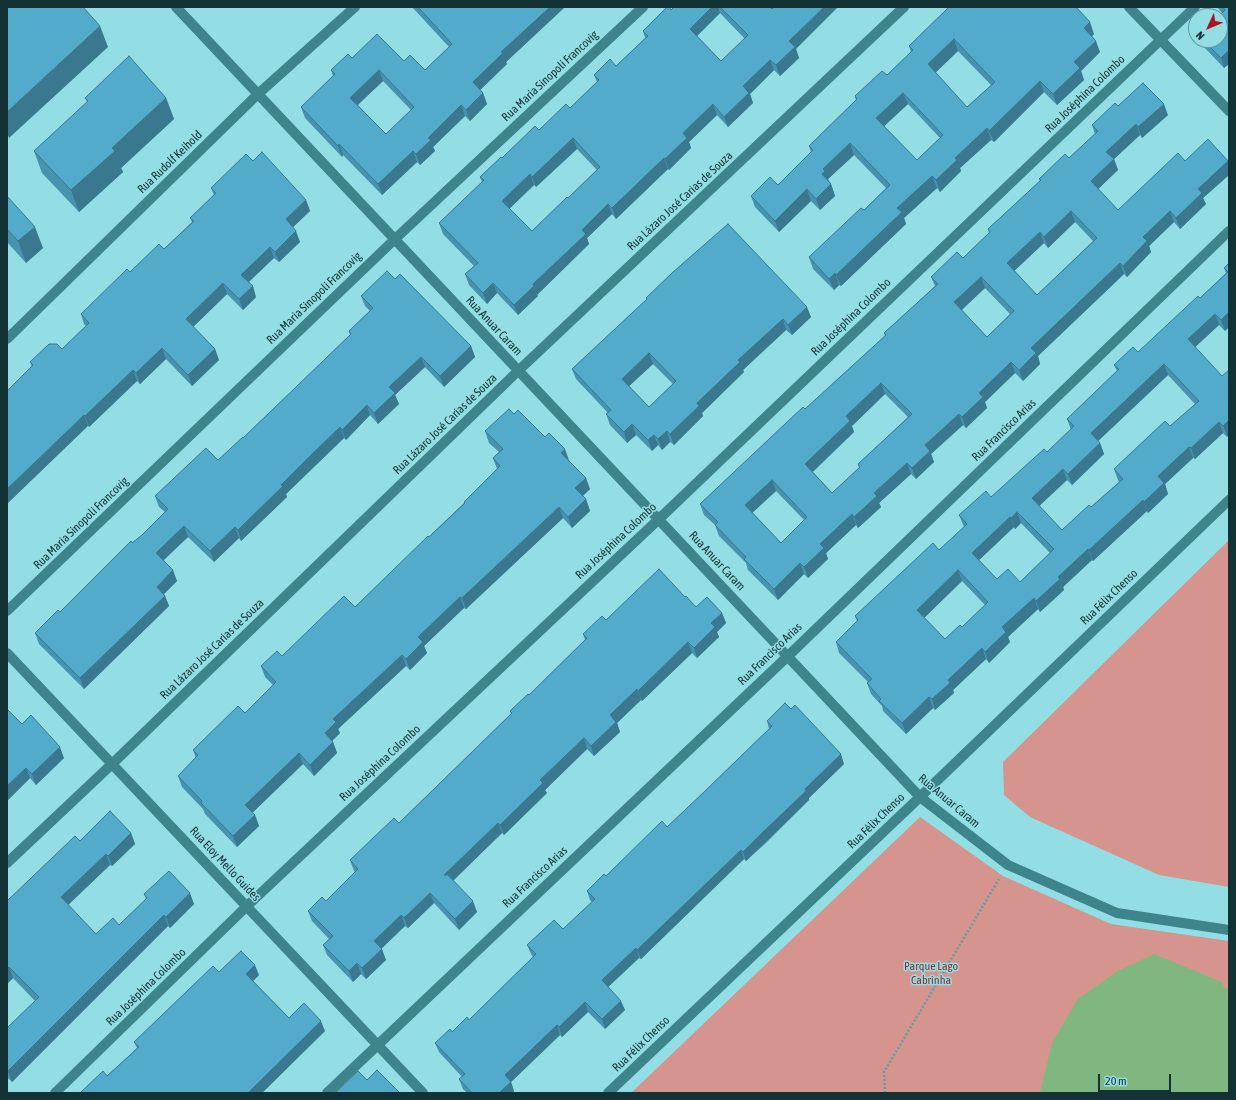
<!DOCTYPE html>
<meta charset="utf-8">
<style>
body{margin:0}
#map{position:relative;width:1236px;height:1100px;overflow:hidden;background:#93dee5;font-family:"Asap Condensed",sans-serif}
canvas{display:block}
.frame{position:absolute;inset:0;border:8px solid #133235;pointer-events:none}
.north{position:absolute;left:1188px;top:8px;width:40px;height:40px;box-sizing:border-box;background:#93dee5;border:1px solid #60999f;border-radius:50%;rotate:226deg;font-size:11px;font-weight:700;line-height:16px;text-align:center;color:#133235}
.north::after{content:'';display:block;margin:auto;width:14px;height:18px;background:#ab1623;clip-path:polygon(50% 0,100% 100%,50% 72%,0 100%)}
.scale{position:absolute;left:1098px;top:1074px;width:73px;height:18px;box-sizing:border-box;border:2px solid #133235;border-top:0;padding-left:5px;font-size:12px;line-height:14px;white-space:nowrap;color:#133235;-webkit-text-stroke:3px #93dee5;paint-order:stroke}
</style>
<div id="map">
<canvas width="1236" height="1100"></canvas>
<div class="frame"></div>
<div class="north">N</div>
<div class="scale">20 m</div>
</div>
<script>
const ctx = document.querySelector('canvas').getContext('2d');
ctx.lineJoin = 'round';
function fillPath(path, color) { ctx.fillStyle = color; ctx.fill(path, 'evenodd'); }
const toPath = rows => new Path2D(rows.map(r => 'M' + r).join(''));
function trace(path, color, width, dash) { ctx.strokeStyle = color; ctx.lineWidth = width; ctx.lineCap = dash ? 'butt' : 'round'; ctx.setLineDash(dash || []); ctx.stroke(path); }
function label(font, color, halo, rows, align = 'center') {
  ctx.font = font + ' "Asap Condensed",sans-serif'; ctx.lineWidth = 3; ctx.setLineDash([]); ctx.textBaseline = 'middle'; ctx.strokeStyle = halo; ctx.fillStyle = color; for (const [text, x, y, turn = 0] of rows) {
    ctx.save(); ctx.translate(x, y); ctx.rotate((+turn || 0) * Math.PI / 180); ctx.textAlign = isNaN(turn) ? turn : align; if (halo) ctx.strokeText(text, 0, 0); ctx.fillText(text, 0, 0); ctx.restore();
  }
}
fillPath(toPath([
 [1229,540,1229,887,1159,875,1030,817,1004,795,1003,762],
 [920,817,1003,876,1111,924,1229,941,1229,1093,631,1093]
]), '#d5948e');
fillPath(toPath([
 [1154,954,1222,982,1229,1003,1229,1093,1040,1093,1052,1043,1078,999,1116,972]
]), '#80b780');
trace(toPath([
 [1217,996,1229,991]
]), '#80b780', 7);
trace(toPath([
 [885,1093,884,1072,999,879]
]), '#649ea4', 2.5, [2, 2]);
trace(toPath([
 [176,7,920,797,1008,865,1117,913,1229,930],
 [1129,7,1229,111],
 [7,339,258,94,355,7],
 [7,611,395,239,643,7],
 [7,653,423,1093],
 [7,863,112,764,518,371,904,7],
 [55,1093,247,906,659,519,1195,7],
 [327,1093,788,656,1229,231],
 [608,1093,920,797,1229,500]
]), '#3e848b', 10);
fillPath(toPath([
 [412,7,565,7,506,62,507,64,480,90,483,93,487,104,470,121,465,116,433,147,435,151,420,165,417,162,382,195,343,155,342,157,305,118,301,107,333,76,331,70,352,58,404,61,425,70,449,47],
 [383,81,411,110,386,134,358,105],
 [674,7,770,7,796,49,799,58,780,76,774,70,750,94,753,103,728,127,717,115,689,142,691,148,669,170,668,169,616,219,612,214,587,238,589,244,537,295,538,296,518,315,497,293,487,304,469,285,465,274,474,266,443,234,439,223,482,182,480,177,502,158,539,130,570,108,597,82,594,75,616,66,645,38,643,31],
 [720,13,745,39,721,61,697,36],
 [577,149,597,170,568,198,532,231,509,209,534,185,536,187],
 [949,7,1094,34,1092,36,1100,52,1081,71,1084,80,1057,105,1044,92,994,142,991,140,960,168,961,171,940,192,937,188,904,218,906,224,841,286,839,285,834,290,813,269,809,257,864,210,886,188,854,155,828,179,829,182,831,184,835,196,820,210,811,201,779,232,755,207,751,196,778,185,811,152,809,146,856,100,855,96,887,75,911,52,909,46],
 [958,51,991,85,967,107,935,73],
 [908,104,940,138,917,160,884,126],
 [1217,7,1229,7,1229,64,1224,68,1203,46,1201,40,1220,40,1222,13],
 [85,98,166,98,174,119,121,168,123,172,79,212,42,173,34,151,87,102],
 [1118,106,1168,115,1142,138,1140,135,1114,159,1118,170,1098,189,1118,210,1185,161,1228,161,1229,162,1229,175,1203,198,1206,204,1180,229,1174,222,1149,246,1151,252,1127,277,1124,274,1038,356,1040,364,1023,381,1015,373,985,402,987,408,966,428,963,425,931,454,934,462,916,479,911,474,879,503,881,507,858,528,856,525,826,553,828,559,808,578,804,574,778,600,748,570,746,563,719,536,715,525,704,515,700,504,805,409,885,336,884,333,935,286,931,277,963,258,989,233,988,229,1040,181,1039,179,1069,158,1095,134,1092,125],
 [1075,222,1093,241,1037,295,1014,271,1044,243,1048,248],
 [985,288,1010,314,987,337,962,310],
 [885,394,908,417,858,464,859,468,832,493,813,472,854,432,852,426],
 [776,491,804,520,781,543,752,512],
 [253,161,306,200,310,211,293,227,300,242,279,262,274,258,249,282,256,297,243,310,227,294,193,327,215,349,219,360,192,386,166,359,140,384,137,381,89,427,32,367,30,362,62,349,86,326,84,324,81,314,130,272,164,249,192,222,190,218,214,195,211,188],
 [7,196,43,248,26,263,7,242],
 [1229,263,1229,327,1225,331,1219,325,1195,347,1227,437,1223,433,1195,459,1193,458,1165,484,1168,494,1148,513,1147,511,1093,561,1092,560,1063,587,1064,590,1040,612,1038,609,1008,637,1010,642,989,663,986,659,953,690,954,693,935,710,933,708,906,734,883,711,882,706,871,694,867,683,868,682,839,653,836,642,857,621,855,616,939,550,964,527,959,515,991,497,1047,452,1071,430,1067,419,1117,371,1114,365,1138,352,1200,298,1226,273,1224,268],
 [1168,375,1195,404,1170,426,1114,469,1118,480,1119,482,1091,507,1062,530,1039,506,1067,480,1072,485,1104,454,1100,443,1098,441],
 [1021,523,1050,553,1020,582,997,579,979,560,1014,527,1015,529],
 [962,581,985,605,962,627,945,639,924,618],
 [395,279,471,346,475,357,444,387,425,367,395,395,399,404,378,424,370,415,346,440,344,438,316,465,286,494,287,497,241,541,239,538,214,562,188,537,164,560,177,581,164,594,165,596,169,606,84,689,39,644,35,633,60,612,132,543,142,535,165,512,159,507,155,496,218,460,243,438,350,335,349,331,370,311,365,306,361,296],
 [646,298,811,317,792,335,786,330,743,370,744,372,702,413,703,416,674,445,670,442,662,450,658,445,652,451,636,435,627,443,610,425,606,414,608,413,576,379,572,369,647,299],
 [653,364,673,384,649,407,629,386],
 [514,414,545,437,569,460,590,489,583,496,586,499,590,511,572,528,563,518,466,609,464,608,424,646,427,653,410,670,406,666,338,729,340,733,332,741,333,742,337,753,314,776,303,764,252,813,255,815,259,826,237,847,205,814,203,809,182,787,178,776,196,758,193,750,245,713,273,685,265,677,261,666,282,656,355,607,464,503,464,502,497,469,493,458,499,452,489,443,485,431],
 [685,597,696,607,722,613,726,623,717,632,719,637,697,658,692,653,642,701,641,700,617,723,620,732,594,756,587,749,545,790,547,793,504,835,502,833,453,880,477,912,459,930,434,903,408,928,405,926,381,949,386,960,366,979,361,974,353,982,327,955,323,945,329,939,312,921,308,911,326,901,355,872,354,871,350,860,399,823,511,714,510,711,529,695,585,640,583,634,606,620],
 [7,709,22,724,64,758,36,785,30,778,7,801],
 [767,721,844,764,809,798,809,800,766,843,746,861,744,859,641,959,639,958,608,987,625,1010,605,1029,588,1012,562,1037,560,1035,511,1082,514,1091,512,1093,467,1093,463,1089,459,1079,462,1077,439,1052,435,1043,469,1020,533,957,531,954,527,945,563,929,592,902,590,900,587,891,667,827,705,791,769,729],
 [131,833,135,844,112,866,110,865,68,905,96,934,119,925,146,899,144,894,194,904,170,928,168,926,12,1082,8,1078,7,1078,7,1025,8,1027,35,1001,13,978,7,984,7,901,80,841],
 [219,972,259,975,253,981,289,1018,325,1031,262,1093,81,1093,81,1092,107,1076,137,1048,134,1042]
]), '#4793af');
fillPath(toPath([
 [550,7,565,7,506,62,507,64,477,93,473,82,501,52],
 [712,7,718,7,720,13,694,39,690,29],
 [824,7,838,7,796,49,799,58,780,76,776,65,789,41],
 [1090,22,1094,34,1088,40,1084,28],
 [100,26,108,47,9,138,7,133,7,112],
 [954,39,958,51,932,76,928,64],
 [1096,41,1100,52,1081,71,1084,80,1057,105,1053,94,1074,62],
 [1229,50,1229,64,1224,68,1221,58],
 [770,60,774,70,750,94,753,103,728,127,724,117,743,86],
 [379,70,383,81,354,108,350,98],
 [1040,81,1044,92,994,142,989,131],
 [483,93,487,104,470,121,466,110],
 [903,93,908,104,880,130,876,118],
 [166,98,174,119,121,168,123,172,79,212,71,190,112,148],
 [713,104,717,115,689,142,691,148,669,170,665,159,683,133],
 [1164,104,1168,115,1142,138,1138,127],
 [461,105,465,116,433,147,435,151,420,165,416,154,428,138],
 [1136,124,1140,135,1114,159,1118,170,1095,192,1091,181,1106,152],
 [987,128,991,140,960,168,961,171,940,192,936,180,955,158],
 [573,138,577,149,536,187,532,177],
 [850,143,854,155,828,179,829,183,822,174,823,169],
 [339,144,343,155,342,157,338,146],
 [413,151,417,162,382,195,378,184],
 [664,158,668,169,616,219,612,208],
 [1228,161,1229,162,1229,175,1203,198,1206,204,1180,229,1176,218,1198,189],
 [530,174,534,185,506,212,502,201],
 [932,176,937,188,904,218,906,224,841,286,836,275,897,208],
 [831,184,835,196,820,210,816,199],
 [807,189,811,201,779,232,775,221],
 [306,200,310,211,290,230,286,219],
 [608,204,612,214,587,238,589,244,537,295,538,296,518,315,514,305,582,230],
 [1071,211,1075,222,1048,248,1044,237],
 [1170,211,1174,222,1149,246,1151,252,1127,277,1123,266,1143,237],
 [35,227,43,248,26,263,18,241],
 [296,231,300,242,279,262,275,252],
 [1040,232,1044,243,1011,274,1007,263],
 [270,247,274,258,245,285,241,275],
 [1120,263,1124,274,1038,356,1040,364,1023,381,1019,370,1031,348],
 [835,273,839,285,834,290,829,279],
 [981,277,985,288,958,313,954,302],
 [223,283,227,294,190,330,186,319],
 [493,283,497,293,487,304,483,293],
 [253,286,256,297,243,310,239,299],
 [807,307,811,317,792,335,788,325],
 [1229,312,1229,327,1225,331,1221,320],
 [1215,314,1219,325,1192,350,1188,339],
 [783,319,786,330,743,370,744,372,702,413,703,416,674,445,670,434,697,403,738,360],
 [471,346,475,357,444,387,440,376],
 [162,348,166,359,140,384,136,373],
 [215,349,219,360,192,386,188,375],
 [649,353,653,364,626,389,622,379],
 [421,357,425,367,395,395,399,404,378,424,374,413,389,387],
 [1011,362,1015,373,985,402,987,408,966,428,962,417,979,393],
 [1164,364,1168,375,1095,444,1091,433],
 [133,370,137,381,89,427,85,416],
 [881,383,885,394,852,426,854,432,809,475,805,464,846,416],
 [367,405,370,415,346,440,342,430],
 [959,414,963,425,931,454,934,462,916,479,912,468,925,445],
 [84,415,88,426,7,504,7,489],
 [1229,420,1229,435,1227,437,1223,426],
 [1219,422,1223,433,1195,459,1191,448],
 [632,424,636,435,627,443,624,432],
 [340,427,344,438,286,494,287,497,241,541,238,530,281,485],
 [667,431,670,442,662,450,658,439],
 [654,435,658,445,652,451,648,440],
 [1100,443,1104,454,1072,485,1068,474],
 [1189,447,1193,458,1165,484,1168,494,1148,513,1144,502,1158,476],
 [565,449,569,460,561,453],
 [907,463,911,474,879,503,881,507,858,528,854,517,874,493],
 [1063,469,1067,480,1036,509,1032,498],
 [586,478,590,489,579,499,575,488],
 [772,480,776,491,749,516,745,505],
 [586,499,590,511,572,528,568,517],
 [1143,500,1147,511,1093,561,1089,550],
 [559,507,563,518,466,609,462,598],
 [1017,512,1021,523,1015,529,1011,518],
 [852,514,856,525,826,553,828,559,808,578,804,567,820,544],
 [1010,517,1014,527,976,563,972,553],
 [184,526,188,537,160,563,156,553],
 [235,527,239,538,214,562,210,551],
 [1088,549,1092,560,1063,587,1064,590,1040,612,1036,601,1058,577],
 [800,563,804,574,778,600,774,589],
 [173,570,177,581,161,597,157,587],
 [958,570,962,581,921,621,917,610],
 [165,596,169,606,84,689,80,678],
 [460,597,464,608,424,646,427,653,410,670,406,659,418,637],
 [1034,598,1038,609,1008,637,1010,642,989,663,985,652,1002,627],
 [722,613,726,623,717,632,719,637,697,658,694,648,711,623],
 [688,642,692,653,642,701,638,691],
 [982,648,986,659,953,690,954,693,935,710,932,699,948,680],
 [402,655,406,666,338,729,340,733,329,744,325,733,333,719],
 [637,689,641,700,617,723,620,732,594,756,591,746,610,715],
 [929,697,933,708,906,734,902,723],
 [584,738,587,749,545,790,547,793,504,835,500,825,540,780],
 [333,742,337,753,314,776,310,765],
 [60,747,64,758,36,785,32,774],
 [299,753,303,764,249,816,245,805],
 [841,754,844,764,809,798,809,800,746,861,743,852,805,789],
 [26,768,30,778,7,801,7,786],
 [255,815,259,826,237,847,233,836],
 [498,823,502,833,452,882,444,875],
 [131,833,135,844,112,866,108,856],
 [741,850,744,859,641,959,637,950],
 [106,854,110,865,65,908,61,897],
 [190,893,194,904,170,928,166,917],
 [430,893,434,903,408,928,404,918],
 [473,901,477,912,459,930,455,919],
 [164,915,168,926,12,1082,8,1071],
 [401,915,405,926,378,952,374,941],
 [636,948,639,958,605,990,602,980],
 [382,949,386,960,366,979,362,968],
 [357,963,361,974,353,982,349,971],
 [255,965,259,975,250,984,246,974],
 [9,967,13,978,7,984,7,969],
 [621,1001,625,1010,605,1029,602,1019],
 [585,1002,588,1012,562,1037,559,1027],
 [321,1021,325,1031,262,1093,248,1093],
 [557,1025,560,1035,511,1082,514,1091,512,1093,499,1093,505,1075]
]), '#39788e');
const building = toPath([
 [7,7,83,7,100,26,7,112,7,7],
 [418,7,550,7,501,52,503,53,473,82,483,93,466,110,461,105,428,138,431,140,416,154,413,151,378,184,339,144,338,146,301,107,335,74,331,70,348,54,352,58,377,34,404,61,410,55,425,70,452,44,418,7],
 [379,70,414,107,386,134,350,98,379,70],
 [667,7,669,7,671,10,674,7,712,7,690,29,721,61,748,35,720,7,770,7,772,9,774,7,824,7,789,41,795,47,776,65,770,60,743,86,749,93,724,117,713,104,683,133,687,138,665,159,664,158,612,208,608,204,582,230,586,234,533,284,534,286,514,305,493,283,483,293,465,274,478,263,439,223,484,180,480,177,501,157,502,158,535,126,539,130,566,104,570,108,599,80,594,75,610,59,616,66,648,36,643,31,667,7],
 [573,138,600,167,568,198,567,197,532,231,502,201,530,174,532,177,573,138],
 [949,7,1076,7,1090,22,1084,28,1096,41,1074,62,1080,68,1053,94,1040,81,989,131,987,128,955,158,957,160,936,180,932,176,897,208,902,212,836,275,835,273,829,279,809,257,861,208,864,210,890,185,850,143,823,169,825,171,822,174,831,184,816,199,807,189,775,221,751,196,770,177,778,185,813,150,809,146,857,99,855,96,882,71,887,75,913,50,909,46,949,7],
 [954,39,995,82,967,107,928,64,954,39],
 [903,93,943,135,917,160,876,118,903,93],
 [1223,7,1229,7,1229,50,1221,58,1203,40,1220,40,1220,16,1219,16,1225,10,1223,7],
 [129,56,166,98,112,148,115,151,71,190,34,151,88,101,85,98,129,56],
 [1143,83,1164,104,1138,127,1136,124,1106,152,1114,159,1091,181,1118,210,1178,153,1185,161,1208,139,1228,161,1198,189,1202,193,1176,218,1170,211,1143,237,1147,241,1123,266,1120,263,1031,348,1036,353,1019,370,1011,362,979,393,983,397,962,417,959,414,925,445,930,451,912,468,907,463,874,493,877,496,854,517,852,514,820,544,824,548,804,567,800,563,774,589,744,559,746,557,715,525,718,522,700,504,803,407,805,409,886,335,884,333,938,284,931,277,957,252,963,258,990,232,988,229,1041,180,1039,179,1065,154,1069,158,1098,131,1092,125,1115,103,1118,106,1143,83],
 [1071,211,1097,238,1037,295,1007,263,1040,232,1044,237,1071,211],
 [981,277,1014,311,987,337,954,302,981,277],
 [881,383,912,414,858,464,860,467,832,493,805,464,850,421,846,416,881,383],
 [772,480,807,517,781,543,745,505,772,480],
 [262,152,306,200,286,219,296,231,275,252,270,247,241,275,253,286,239,299,223,283,186,319,215,349,188,375,162,348,136,373,133,370,85,416,84,415,7,489,7,391,33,365,30,362,49,344,57,344,62,349,89,323,81,314,127,269,130,272,159,244,164,249,194,221,190,218,216,193,211,188,246,154,253,161,262,152],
 [7,196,35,227,18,241,7,229,7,196],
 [728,224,807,307,788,325,783,319,738,360,740,362,697,403,699,406,670,434,667,431,658,439,654,435,648,440,632,424,624,432,606,414,611,410,572,369,647,299,646,298,673,272,728,224],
 [649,353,676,381,649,407,622,379,649,353],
 [1229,263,1229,312,1221,320,1215,314,1188,339,1222,376,1229,370,1229,420,1223,426,1219,422,1191,448,1189,447,1158,476,1164,483,1144,502,1143,500,1089,550,1088,549,1058,577,1060,579,1036,601,1034,598,1002,627,1006,632,985,652,982,648,948,680,950,683,932,699,929,697,902,723,879,701,881,699,867,683,872,679,836,642,858,620,855,616,933,543,939,550,967,524,959,515,986,491,991,497,1044,449,1047,452,1074,426,1067,419,1119,369,1114,365,1133,347,1138,352,1198,296,1200,298,1228,272,1224,268,1229,263],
 [1164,364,1199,401,1170,426,1165,421,1114,469,1123,479,1091,507,1089,505,1062,530,1032,498,1063,469,1068,474,1100,443,1091,433,1164,364],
 [1017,512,1054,549,1020,582,1008,569,997,579,972,553,1010,517,1011,518,1017,512],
 [958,570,988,602,962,627,960,625,945,639,917,610,958,570],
 [387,271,395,279,400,274,471,346,440,376,421,357,389,387,395,393,374,413,367,405,342,430,340,427,312,454,281,485,283,486,238,530,235,527,210,551,184,526,156,553,173,570,157,587,165,596,80,678,35,633,58,610,60,612,131,541,132,543,142,535,168,509,155,496,206,448,218,460,243,437,243,438,351,334,349,331,373,308,361,296,387,271],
 [509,409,514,414,518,410,545,437,549,433,565,449,561,453,586,478,575,488,586,499,568,517,559,507,462,598,460,597,418,637,423,642,406,659,402,655,333,719,336,722,325,733,333,742,310,765,299,753,245,805,255,815,233,836,201,803,202,801,178,776,198,755,193,750,238,706,245,713,276,682,261,666,277,651,282,656,344,596,355,607,428,536,429,537,465,503,464,502,500,466,493,458,503,449,485,431,509,409],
 [659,569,685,597,686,596,696,607,707,597,722,613,711,623,715,627,694,648,688,642,638,691,637,689,610,715,616,722,591,746,584,738,540,780,543,783,500,825,498,823,444,875,449,875,448,875,473,901,455,919,430,893,404,918,401,915,374,941,382,949,362,968,357,963,349,971,323,945,333,936,308,911,322,897,326,901,358,869,350,860,394,818,399,823,512,713,510,711,528,694,529,695,587,638,583,634,602,616,606,620,659,569],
 [785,703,791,709,795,705,841,754,805,789,806,791,762,833,743,852,741,850,637,950,636,948,602,980,621,1001,602,1019,585,1002,559,1027,557,1025,505,1075,511,1082,499,1093,472,1093,459,1079,465,1074,435,1043,450,1029,452,1032,467,1017,469,1020,536,954,527,945,554,920,563,929,595,899,587,891,604,874,606,876,662,821,667,827,705,791,772,726,767,721,785,703],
 [7,709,22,724,31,715,60,747,32,774,26,768,7,786,7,709],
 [110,811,131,833,108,856,106,854,61,897,96,934,113,918,119,925,147,898,144,894,169,871,190,893,166,917,164,915,8,1071,7,1070,7,1025,8,1027,39,997,9,967,7,969,7,901,75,836,80,841,110,811],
 [241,951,255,965,246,974,289,1018,304,1003,321,1021,248,1093,82,1093,81,1092,103,1071,107,1076,139,1047,134,1042,213,966,219,972,241,951],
 [377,1070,400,1093,336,1093,336,1092,358,1071,367,1080,377,1070]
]);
fillPath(building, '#52abcb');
trace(building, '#39788e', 1);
label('12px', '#133235', '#93dee5', [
 ["Rua Maria Sinopoli Francovig",550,76,-43],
 ["Rua Joséphina Colombo",1085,94,-44],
 ["Rua Rudolf Keihold",170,162,-44],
 ["Rua Lázaro José Carias de Souza",680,201,-43],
 ["Rua Maria Sinopoli Francovig",314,298,-44],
 ["Rua Joséphina Colombo",851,317,-44],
 ["Rua Anuar Caram",494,326,47],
 ["Rua Lázaro José Carias de Souza",445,424,-44],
 ["Rua Francisco Arias",1004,430,-44],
 ["Rua Maria Sinopoli Francovig",81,523,-44],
 ["Rua Joséphina Colombo",616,541,-43],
 ["Rua Anuar Caram",717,561,47],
 ["Rua Félix Chenso",1109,597,-44],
 ["Rua Lázaro José Carias de Souza",212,649,-44],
 ["Rua Francisco Arias",770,654,-44],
 ["Rua Joséphina Colombo",380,763,-43],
 ["Rua Anuar Caram",949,801,40],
 ["Rua Félix Chenso",876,821,-44],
 ["Rua Eloy Mello Guides",225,864,47],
 ["Rua Francisco Arias",535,877,-43],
 ["Rua Joséphina Colombo",146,987,-44],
 ["Rua Félix Chenso",641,1044,-44]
]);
label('12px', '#8b2e2d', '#93dee5', [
 ["Parque Lago",931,966],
 ["Cabrinha",931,980]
]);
</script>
